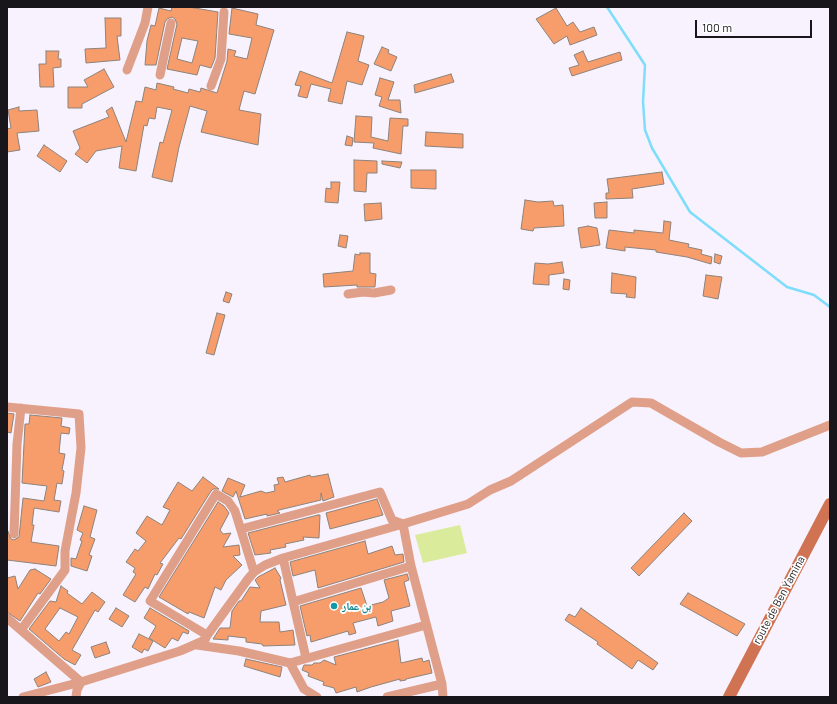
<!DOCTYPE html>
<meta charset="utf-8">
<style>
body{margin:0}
#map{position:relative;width:837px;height:704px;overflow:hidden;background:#f7f2fd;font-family:Barlow,sans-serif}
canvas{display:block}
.frame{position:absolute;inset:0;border:8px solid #18161a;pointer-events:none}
.scale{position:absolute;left:695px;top:20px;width:117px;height:18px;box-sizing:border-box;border:2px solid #18161a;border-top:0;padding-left:5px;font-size:12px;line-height:14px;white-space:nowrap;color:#18161a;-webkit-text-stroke:3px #fff;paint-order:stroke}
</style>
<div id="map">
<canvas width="837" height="704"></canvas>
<div class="frame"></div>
<div class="scale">100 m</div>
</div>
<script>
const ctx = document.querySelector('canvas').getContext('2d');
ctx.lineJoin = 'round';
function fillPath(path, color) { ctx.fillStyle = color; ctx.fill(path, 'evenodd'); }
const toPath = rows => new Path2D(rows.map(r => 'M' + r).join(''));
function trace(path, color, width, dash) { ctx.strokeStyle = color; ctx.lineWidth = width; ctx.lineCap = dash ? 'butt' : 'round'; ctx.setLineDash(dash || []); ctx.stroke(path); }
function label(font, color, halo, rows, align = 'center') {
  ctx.font = font + ' Barlow,"Noto Naskh Arabic",sans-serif'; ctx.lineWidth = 3.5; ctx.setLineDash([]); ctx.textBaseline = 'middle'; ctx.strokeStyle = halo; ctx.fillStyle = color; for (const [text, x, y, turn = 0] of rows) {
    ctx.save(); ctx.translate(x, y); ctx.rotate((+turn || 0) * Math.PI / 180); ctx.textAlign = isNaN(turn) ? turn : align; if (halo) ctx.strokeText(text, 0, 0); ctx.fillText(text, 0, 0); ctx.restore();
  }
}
fillPath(toPath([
 [460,525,467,553,423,563,415,535]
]), '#daec9c');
trace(toPath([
 [607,7,645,65,643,102,645,130,652,148,690,212,787,287,814,295,830,307]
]), '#7dddfb', 2.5);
const building = toPath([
 [172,7,189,7,218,12,215,58,211,68,200,65,197,75,167,69,177,24,175,19,172,17,167,19,165,22,156,65,145,65,147,41,151,25,155,26,159,8,171,11,172,7],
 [182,38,198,41,192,63,177,59,182,38],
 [232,8,258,14,256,25,274,30,255,94,244,91,239,110,261,114,258,145,201,132,207,111,190,106,179,147,172,182,152,177,160,142,163,143,172,110,157,107,155,119,149,118,147,126,144,125,136,171,119,168,122,146,96,151,87,163,75,154,80,148,73,131,109,117,106,111,112,107,126,142,136,101,142,102,145,87,156,90,157,83,174,87,173,89,188,93,189,89,200,92,201,88,217,93,227,61,228,49,236,51,234,56,247,59,252,38,229,34,232,8],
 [556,8,567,26,573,22,580,32,594,27,597,35,570,45,567,36,554,44,536,19,556,8],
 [105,18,121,18,121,36,117,36,120,60,86,63,85,49,106,48,105,18],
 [347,32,364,36,358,61,369,65,362,85,347,81,342,104,328,101,331,89,311,84,307,98,298,96,301,86,295,85,300,71,332,83,347,32],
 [382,47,389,50,388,53,397,57,391,71,374,64,382,47],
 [46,51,59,51,58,59,61,59,61,67,53,68,54,87,40,87,39,64,46,64,46,51],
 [583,51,588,62,620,52,622,60,572,76,569,68,579,65,574,55,583,51],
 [104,69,114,87,82,104,82,108,68,108,68,87,88,87,84,80,104,69],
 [451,74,454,82,415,93,414,85,451,74],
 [380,78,394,82,388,100,400,100,401,113,379,106,382,97,375,95,380,78],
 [19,107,19,111,37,110,39,131,17,133,20,150,7,152,7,129,11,128,8,110,19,107],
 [356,116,372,117,371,137,388,141,390,118,408,119,408,126,403,126,401,154,373,148,374,143,354,142,356,116],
 [426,132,463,134,463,148,425,146,426,132],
 [347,136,353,138,352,146,345,145,347,136],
 [44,145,67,161,60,172,37,156,44,145],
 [354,160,377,161,377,173,367,173,366,192,354,191,354,160],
 [382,161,402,162,400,168,382,164,382,161],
 [411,170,436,170,436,189,411,188,411,170],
 [662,172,664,184,632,189,633,198,606,199,606,193,609,193,607,179,662,172],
 [331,182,340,182,338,203,325,202,326,188,331,189,331,182],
 [525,200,538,202,553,201,554,206,563,205,564,226,534,228,533,231,521,229,525,200],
 [607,202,607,218,595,218,594,203,607,202],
 [381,203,382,219,365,221,364,204,381,203],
 [664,221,671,222,669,240,689,244,688,247,702,250,701,254,712,257,711,264,687,257,656,252,656,250,625,247,625,251,606,248,609,230,634,233,634,230,663,233,664,221],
 [588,226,597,228,600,245,581,248,578,228,588,226],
 [340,235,348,236,346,248,338,246,340,235],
 [360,253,370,253,370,273,376,274,375,287,357,287,357,285,324,287,323,274,353,271,355,254,360,255,360,253],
 [715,254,722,256,720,264,714,262,715,254],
 [562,262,564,273,549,275,549,285,533,284,535,263,548,264,562,262],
 [612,273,636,277,635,298,626,297,627,294,611,293,612,273],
 [706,275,722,277,718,299,703,296,706,275],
 [564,279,570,280,569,290,563,289,564,279],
 [226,292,232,294,229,303,223,301,226,292],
 [217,313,225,315,214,355,206,353,217,313],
 [7,413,14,414,11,433,7,432,7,413],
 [30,415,62,418,61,426,70,428,69,434,61,433,59,453,65,454,62,470,64,471,62,484,57,483,54,500,61,501,59,512,34,508,32,525,34,525,31,542,59,546,56,566,7,560,7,529,11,539,14,540,19,537,23,498,44,501,47,486,22,483,25,424,29,424,30,415],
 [328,474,334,497,323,501,321,493,321,500,279,510,277,511,280,513,267,516,267,514,245,519,236,491,233,497,222,491,228,478,245,485,240,497,261,491,266,493,275,491,274,485,279,484,277,478,283,477,285,482,310,475,311,477,328,474],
 [203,477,219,489,213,489,211,491,181,539,179,538,160,563,163,564,157,575,155,574,148,589,145,587,135,602,123,595,136,574,133,572,135,568,126,562,135,549,138,551,146,541,136,533,147,516,162,525,170,510,163,507,178,482,192,491,203,477],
 [377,499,383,515,330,529,326,513,377,499],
 [218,502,224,506,229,513,220,530,223,534,231,533,223,547,239,545,240,555,233,556,242,565,226,580,221,590,215,587,204,618,189,612,188,614,159,597,218,502],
 [84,506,97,510,90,537,95,539,89,555,92,556,87,571,71,566,71,558,76,559,82,541,80,540,83,533,77,530,84,506],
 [684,513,692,521,639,576,631,568,684,513],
 [318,515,320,515,319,538,303,537,304,540,285,544,286,547,270,550,271,553,255,555,248,533,318,515],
 [365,541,368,554,392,546,395,555,403,554,404,562,318,588,315,570,293,576,290,562,365,541],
 [275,568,281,578,280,580,286,605,261,611,260,622,279,622,280,632,293,630,295,645,263,646,262,644,246,642,246,638,228,636,228,640,213,639,220,628,230,628,232,611,239,601,241,601,250,587,260,588,255,580,258,577,275,568],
 [35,569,51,579,40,594,38,593,20,621,7,612,7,578,15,576,18,589,30,570,35,569],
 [407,574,409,580,404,582,410,606,391,611,393,621,378,626,376,617,353,623,356,633,349,635,348,631,311,642,310,635,307,636,300,606,361,588,367,606,383,602,389,598,384,580,407,574],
 [61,586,68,591,67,593,82,604,92,592,105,602,98,612,95,610,72,650,81,655,75,665,64,659,29,629,50,601,56,602,61,586],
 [60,608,78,617,69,634,66,632,59,641,45,629,60,608],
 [688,593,745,624,737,636,680,604,688,593],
 [116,608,129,616,122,627,109,619,116,608],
 [150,608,189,631,188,634,183,632,178,641,172,638,165,648,149,638,156,626,144,618,150,608],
 [581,608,658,663,653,670,638,660,632,669,597,644,598,642,565,620,569,614,575,617,581,608],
 [139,634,153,641,148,651,144,649,142,653,132,647,139,634],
 [398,640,401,663,422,658,423,662,429,660,432,673,406,679,406,680,400,681,400,679,371,687,357,692,356,687,336,693,334,688,323,685,324,682,308,676,309,673,302,670,304,665,312,665,314,663,320,663,324,660,336,665,334,657,398,640],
 [106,642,110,653,95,658,91,647,106,642],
 [246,659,282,667,280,677,244,666,246,659],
 [46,672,51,682,38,687,34,679,46,672]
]);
fillPath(building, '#f69d6b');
trace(building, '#8d827c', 1);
trace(toPath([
 [127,70,145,23,148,7],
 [160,75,171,23],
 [211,86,221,59,224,12],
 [348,294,363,292,374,293,391,290],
 [7,407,79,414,81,448,76,493,65,551,65,570,21,630],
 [241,529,380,492,392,520,403,524,411,566,442,684,443,697],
 [14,534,17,444,21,408],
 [283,558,306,658],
 [293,602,411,566],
 [7,618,81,682,77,690,76,697],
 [205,640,207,635,150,601,216,494,228,501,235,511,254,572],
 [197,645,239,651,290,663,304,689,317,697],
 [290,663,426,625],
 [23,697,81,682,180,651,203,641,248,579,254,572,265,565,283,558,403,524,468,504,490,490,511,481,632,402,651,403,719,442,741,453,762,452,830,425],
 [387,697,442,684]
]), '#df9f89', 9);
trace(toPath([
 [729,697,830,504]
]), '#d07353', 12);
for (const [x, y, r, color] of [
 [334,606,4,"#0f9aa8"]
]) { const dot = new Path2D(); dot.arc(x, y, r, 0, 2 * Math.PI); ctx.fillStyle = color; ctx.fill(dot); trace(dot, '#fff', 1.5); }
label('11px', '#18161a', '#fff', [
 ["route de Ben Yamina",779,600,-62]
]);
label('bold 11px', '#0d838f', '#fff', [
 ["بن عمار",342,606]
], 'left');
</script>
